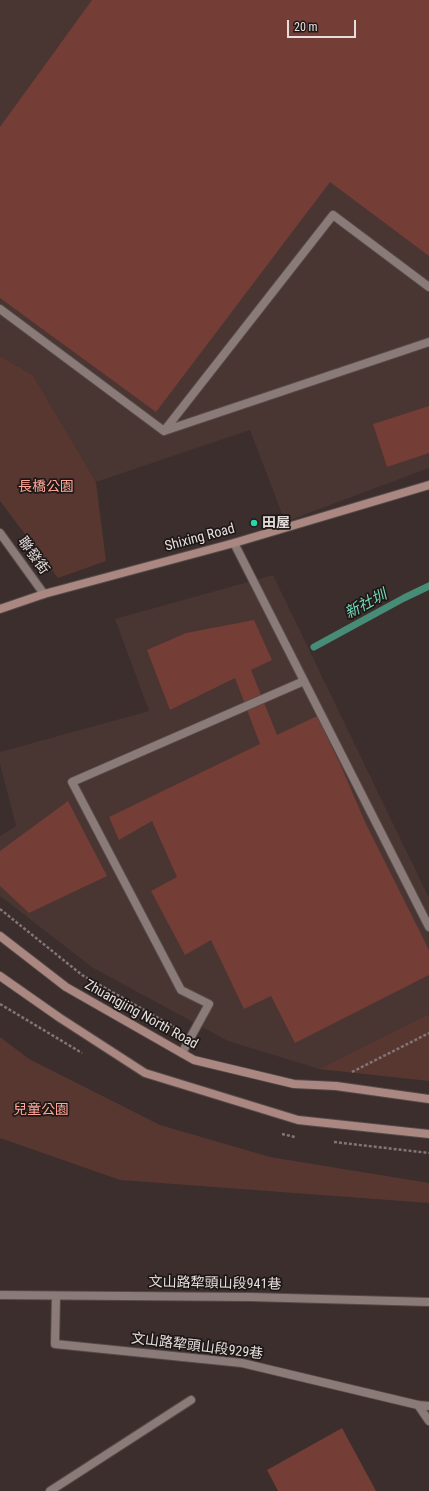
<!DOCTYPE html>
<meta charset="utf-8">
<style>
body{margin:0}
#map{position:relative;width:429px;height:1491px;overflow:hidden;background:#3b2e2c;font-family:"Roboto Condensed",sans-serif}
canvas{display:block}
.scale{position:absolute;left:287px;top:20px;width:69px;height:18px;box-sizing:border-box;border:2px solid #e6dedd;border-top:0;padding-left:5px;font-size:12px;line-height:14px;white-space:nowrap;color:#e6dedd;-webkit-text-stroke:3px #1e1817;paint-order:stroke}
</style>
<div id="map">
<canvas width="429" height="1491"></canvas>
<div class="scale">20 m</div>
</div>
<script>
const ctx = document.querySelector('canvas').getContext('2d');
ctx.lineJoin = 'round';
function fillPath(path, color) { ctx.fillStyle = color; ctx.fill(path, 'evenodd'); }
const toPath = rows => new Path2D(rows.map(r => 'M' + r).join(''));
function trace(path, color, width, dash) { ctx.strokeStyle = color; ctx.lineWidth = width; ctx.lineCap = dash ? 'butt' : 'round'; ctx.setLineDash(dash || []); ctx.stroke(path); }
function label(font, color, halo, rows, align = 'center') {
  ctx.font = font + ' "Roboto Condensed","Noto Sans TC",sans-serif'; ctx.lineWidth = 3.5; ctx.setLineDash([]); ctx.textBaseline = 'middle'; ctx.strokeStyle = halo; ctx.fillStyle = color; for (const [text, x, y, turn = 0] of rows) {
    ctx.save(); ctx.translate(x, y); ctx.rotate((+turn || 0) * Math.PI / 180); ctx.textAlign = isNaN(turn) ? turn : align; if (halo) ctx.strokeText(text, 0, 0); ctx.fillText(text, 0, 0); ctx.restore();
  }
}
fillPath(toPath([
 [0,0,429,0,429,468,285,522,250,430,96,482,33,375,0,356],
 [273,575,429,898,429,1014,319,1069,228,1041,93,968,0,896,0,836,16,826,0,764,0,752,149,711,115,619]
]), '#493532');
fillPath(toPath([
 [0,356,33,375,96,482,106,561,58,578,0,501],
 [429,1014,429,1081,319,1069],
 [0,1037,29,1059,160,1125,270,1157,429,1183,429,1203,120,1180,0,1138]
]), '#583731');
trace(toPath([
 [314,647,404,598,429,586]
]), '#468c77', 7);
fillPath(toPath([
 [92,0,429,0,429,256,330,182,156,412,0,298,0,127],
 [429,406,429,453,387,467,373,424],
 [254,620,272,660,251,670,277,735,317,716,341,766,365,822,429,950,429,975,295,1043,271,996,244,1009,211,940,185,955,151,891,177,877,152,821,119,840,109,817,260,744,235,678,170,710,147,650,186,633],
 [68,801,107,876,29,913,0,886,0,851],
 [342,1428,376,1491,278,1491,267,1470]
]), '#743d35');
const lane = toPath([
 [0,309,164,431,333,215,429,287],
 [164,431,429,342],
 [234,543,429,927],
 [182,1053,209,1004,181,990,72,782,304,681],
 [0,1295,251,1297,429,1302],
 [56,1296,55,1344,242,1363,418,1405,429,1406],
 [418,1405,429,1421],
 [50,1491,191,1400]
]);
const street = toPath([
 [0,533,44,594]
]);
const secondary = toPath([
 [0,609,44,594,234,543,429,485],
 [0,936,66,987,194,1060,294,1084,336,1086,429,1099],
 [0,976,60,1018,145,1073,298,1120,429,1134]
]);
trace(lane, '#554a49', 10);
trace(street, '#554a49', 10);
trace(secondary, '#554a49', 10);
trace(toPath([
 [0,909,82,975,178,1029],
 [0,1004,82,1053],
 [352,1072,429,1033],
 [282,1134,295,1137],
 [334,1142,429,1153]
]), '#817675', 2.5, [3, 2]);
trace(lane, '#8a7b78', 8);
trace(street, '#8a7b78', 8);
trace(secondary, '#aa8781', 8);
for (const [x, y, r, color] of [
 [254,523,4,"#28d5ad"]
]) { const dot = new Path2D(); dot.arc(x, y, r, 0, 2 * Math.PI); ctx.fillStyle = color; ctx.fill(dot); trace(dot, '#1e1817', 1.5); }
label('14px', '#ffa698', '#1e1817', [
 ["長橋公園",46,487],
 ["兒童公園",41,1110]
]);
label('bold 14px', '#e6dedd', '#1e1817', [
 ["田屋",262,523]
], 'left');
label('14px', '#e6dedd', '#1e1817', [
 ["Shixing Road",200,538,-15],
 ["聯發街",33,556,54],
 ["Zhuangjing North Road",141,1015,29],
 ["文山路犂頭山段941巷",215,1284,1],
 ["文山路犂頭山段929巷",197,1347,7]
]);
label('italic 15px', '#72dbbc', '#1e1817', [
 ["新社圳",366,605,-28]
]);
</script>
